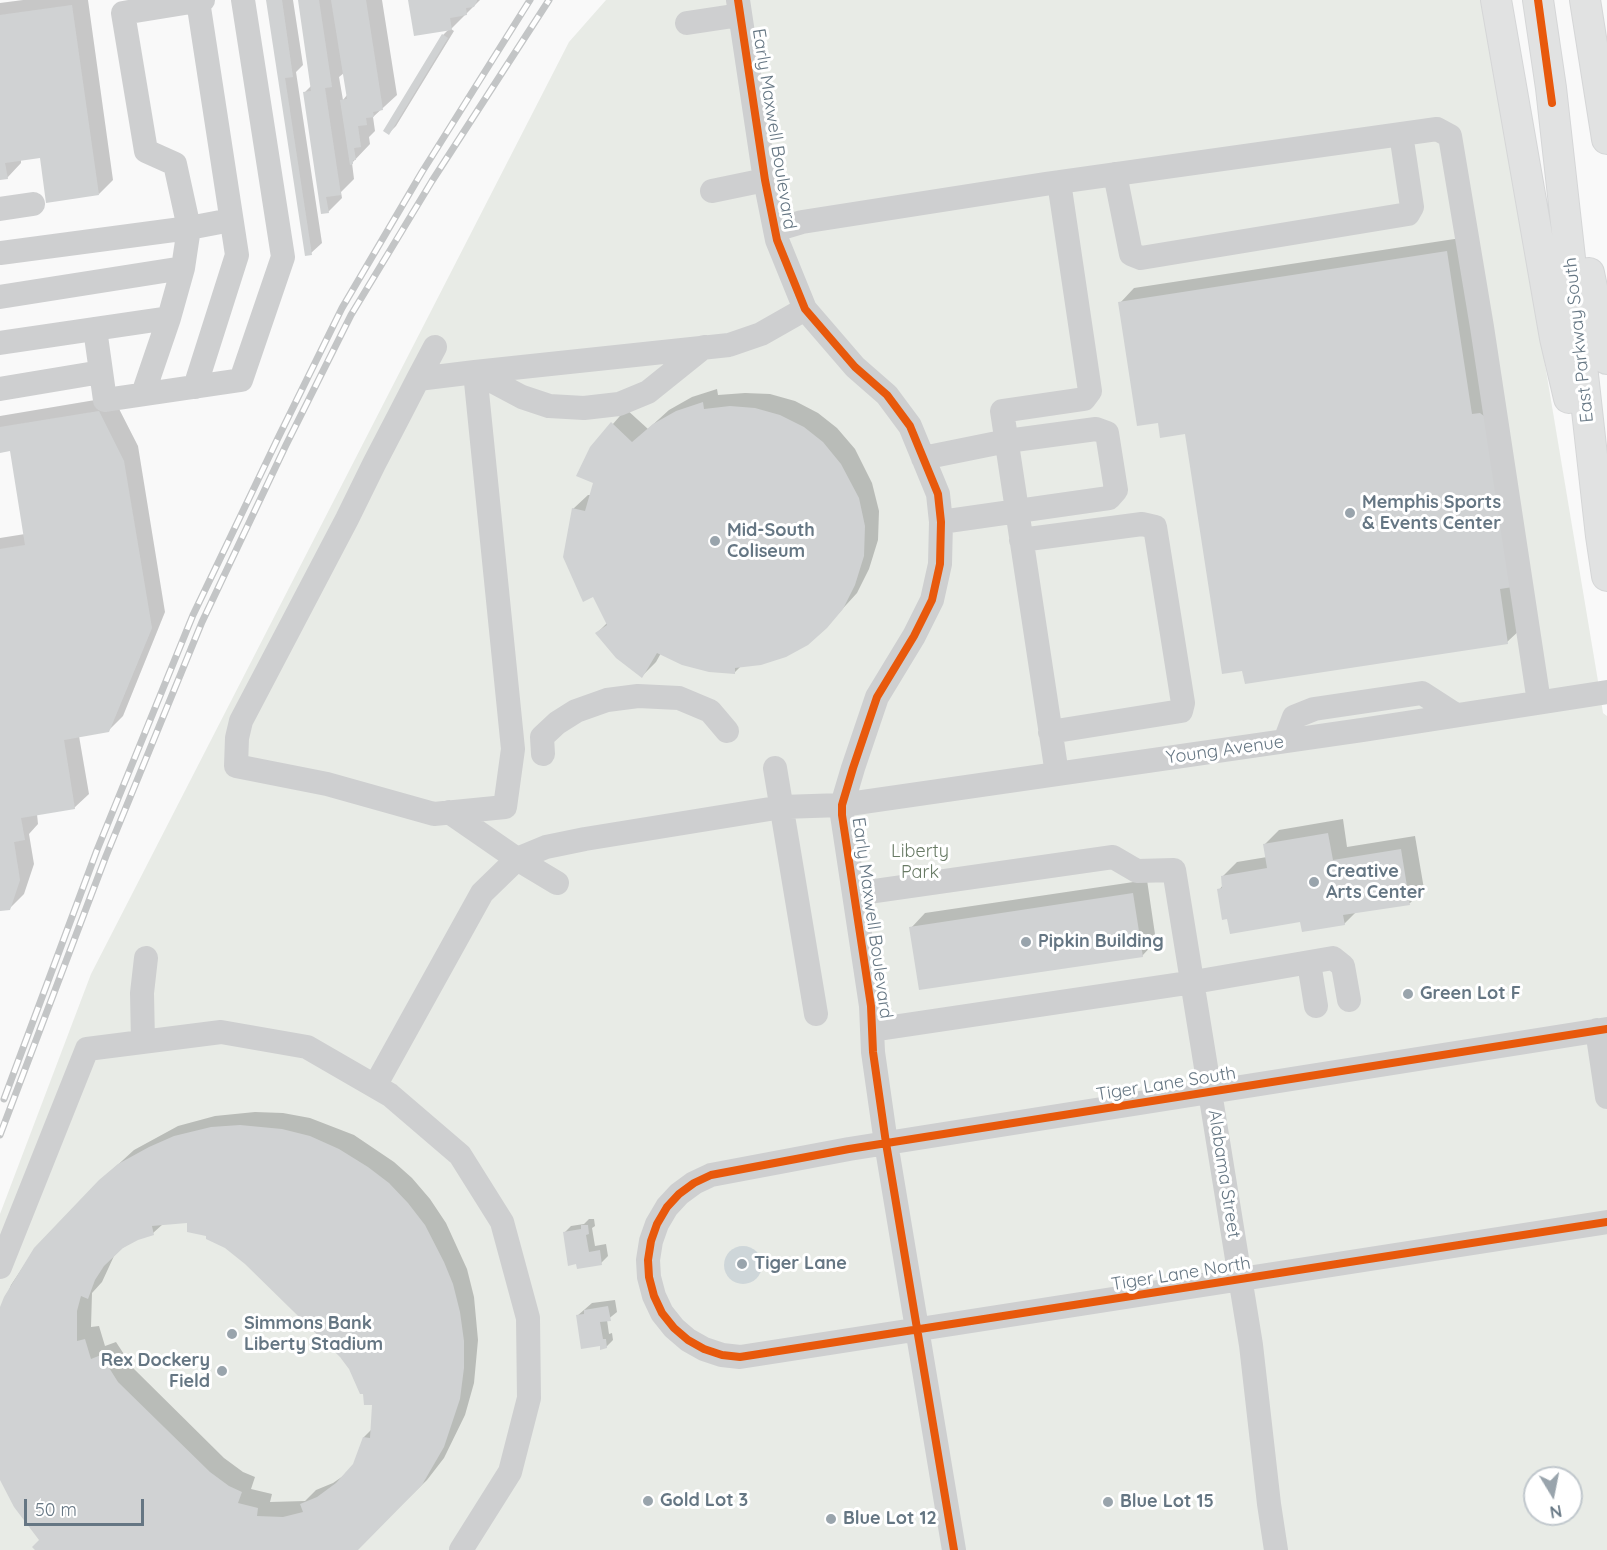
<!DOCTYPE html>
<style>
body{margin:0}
#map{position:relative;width:1607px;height:1550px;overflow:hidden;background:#f9f9f9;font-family:Quicksand,sans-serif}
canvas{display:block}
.north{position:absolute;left:1523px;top:1466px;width:60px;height:60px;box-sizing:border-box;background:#fff;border:2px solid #c1c8cd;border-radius:50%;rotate:170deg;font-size:16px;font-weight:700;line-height:24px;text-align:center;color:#657683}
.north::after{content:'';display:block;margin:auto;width:21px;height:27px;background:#99a4ac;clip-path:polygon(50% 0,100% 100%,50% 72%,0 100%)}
.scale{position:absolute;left:24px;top:1499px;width:120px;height:27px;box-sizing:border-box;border:3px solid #657683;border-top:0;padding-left:8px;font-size:18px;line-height:21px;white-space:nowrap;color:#657683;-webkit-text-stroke:4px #fff;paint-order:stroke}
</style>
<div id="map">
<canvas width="1607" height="1550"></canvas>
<div class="north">N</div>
<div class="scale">50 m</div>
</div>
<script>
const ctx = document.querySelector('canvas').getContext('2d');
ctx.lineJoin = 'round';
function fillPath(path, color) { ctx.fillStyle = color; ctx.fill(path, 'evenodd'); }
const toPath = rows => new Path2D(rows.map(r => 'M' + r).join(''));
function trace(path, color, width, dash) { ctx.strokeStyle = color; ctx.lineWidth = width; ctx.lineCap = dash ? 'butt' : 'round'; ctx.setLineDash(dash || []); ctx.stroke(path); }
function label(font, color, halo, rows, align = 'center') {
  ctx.font = font + ' Quicksand,sans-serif'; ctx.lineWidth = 6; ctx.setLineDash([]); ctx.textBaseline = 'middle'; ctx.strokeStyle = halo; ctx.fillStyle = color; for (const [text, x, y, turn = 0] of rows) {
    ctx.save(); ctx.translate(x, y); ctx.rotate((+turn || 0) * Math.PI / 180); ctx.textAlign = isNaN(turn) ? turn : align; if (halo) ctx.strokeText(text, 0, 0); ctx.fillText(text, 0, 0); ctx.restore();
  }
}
fillPath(toPath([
 [606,0,1484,0,1600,693,1603,713,1607,716,1607,1550,0,1550,0,1214,91,974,569,42],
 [1535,1478,1571,1478,1571,1514,1535,1514]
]), '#e8ebe6');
fillPath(toPath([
 '724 1265a19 19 0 1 1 38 0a19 19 0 1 1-38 0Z'
]), '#ced6d9');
fillPath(toPath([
 [23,0,88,0,113,180,99,194,41,156,21,159,21,163,7,178,0,179,0,3],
 [268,0,293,0,303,65,296,72,322,243,311,253],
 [299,0,382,0,397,95,373,117,375,131,369,137,370,144,352,163,354,179,341,192,342,198,328,212,305,92,312,85],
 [344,73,347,95,343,100,339,77],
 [410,0,480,0,451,29,454,31,396,126,389,133,443,35,450,28],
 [1461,238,1522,628,1507,642,1187,433,1159,421,1120,303,1134,288],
 [717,389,718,395,745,393,770,394,795,401,818,413,837,428,855,449,872,483,879,511,878,540,869,569,857,593,826,627,741,666,735,672,661,653,656,662,642,676,597,633,608,622,573,509,588,495,591,495,595,482,592,448,626,409,648,429,669,410,692,397],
 [113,397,138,446,165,612,123,716,108,731,79,736,89,794,74,808,37,814,38,824,29,834,34,864,24,894,10,908,0,910,0,538,25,534,11,449,0,451,0,416],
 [1343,819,1347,847,1415,836,1424,889,1410,903,1356,912,1344,924,1301,921,1219,890,1223,885,1222,877,1237,862,1267,857,1265,844,1279,830],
 [1147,880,1156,941,1142,956,911,928,925,913],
 [255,1112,283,1113,310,1118,354,1135,394,1162,412,1178,430,1199,446,1223,467,1269,474,1297,478,1340,474,1383,465,1415,444,1458,427,1480,355,1550,37,1550,41,1540,0,1476,0,1313,11,1285,35,1249,100,1181,134,1150,178,1126,215,1116],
 [188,1222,240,1256,341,1356,351,1368,364,1393,374,1403,372,1429,364,1437,354,1465,346,1474,333,1483,316,1490,305,1501,270,1502,272,1494,251,1489,255,1477,243,1472,224,1458,133,1368,116,1342,105,1346,99,1326,91,1327,92,1293,102,1282,114,1256,119,1250,137,1239,153,1233,163,1224],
 [589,1219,594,1219,595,1226,592,1228,595,1246,606,1244,608,1256,601,1263,564,1233,571,1226,584,1224],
 [615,1300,617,1312,607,1320,609,1334,612,1333,613,1340,606,1347,577,1316,592,1303]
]), '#0003');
fillPath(toPath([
 [266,0,282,0,293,77,285,78,312,255,305,256],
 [298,0,319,0,332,87,325,88,341,195,326,197,329,213,321,214,303,92,311,91],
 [331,0,366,0,383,110,373,112,374,117,366,118,367,125,358,126,361,147,354,148,356,160,353,160,353,164,350,165,340,100,347,99],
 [408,0,477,0,477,1,474,7,466,8,467,15,450,18,452,30,414,36],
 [72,5,99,195,46,203,40,158,5,163,8,179,0,180,0,15],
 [442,34,448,38,389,135,383,131],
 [1447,251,1472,414,1480,413,1488,419,1513,587,1500,589,1508,644,1245,684,1242,671,1222,674,1185,434,1160,438,1158,423,1137,426,1118,302],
 [703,402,704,409,730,406,755,408,780,415,804,427,823,442,841,464,859,498,865,526,864,556,855,585,843,609,827,628,808,645,786,657,761,665,735,668,735,674,709,672,682,665,657,653,642,678,616,658,595,633,607,625,593,597,583,602,563,557,572,508,585,511,593,483,576,476,590,447,611,422,632,442,653,424,676,411],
 [99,411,124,461,152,628,109,732,64,740,75,809,21,818,25,840,14,842,20,880,10,910,0,911,0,549,25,545,10,451,0,453,0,427],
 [1328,833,1333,860,1401,849,1410,905,1343,915,1345,925,1302,932,1300,922,1230,934,1227,919,1222,920,1217,889,1222,888,1221,876,1267,868,1263,844],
 [1133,893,1143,957,919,990,909,927],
 [240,1125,282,1129,310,1136,339,1149,368,1167,389,1183,408,1203,425,1225,444,1262,453,1284,460,1312,464,1341,464,1368,460,1399,444,1447,422,1485,358,1550,35,1550,32,1547,39,1540,14,1507,0,1480,0,1307,4,1297,34,1248,99,1180,118,1164,149,1147,174,1136,211,1127],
 [187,1223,187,1232,206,1236,206,1239,225,1248,245,1264,340,1357,349,1369,360,1394,363,1394,364,1405,372,1405,370,1438,363,1437,353,1464,336,1483,317,1497,300,1504,303,1512,283,1517,257,1516,258,1508,238,1503,242,1492,229,1486,210,1472,118,1382,101,1355,91,1359,85,1339,77,1341,77,1311,81,1296,88,1299,95,1280,104,1266,123,1248,138,1240,154,1235,152,1226],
 [581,1225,588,1225,589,1234,586,1235,589,1252,600,1250,602,1265,577,1269,576,1264,568,1266,563,1232,581,1229],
 [608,1306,611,1321,600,1322,603,1339,606,1339,607,1348,600,1350,600,1346,581,1349,576,1315,584,1314,584,1310]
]), '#d0d2d3');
const major = toPath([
 [1496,0,1555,338,1569,398],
 [1538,0,1551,88,1601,536,1607,576],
 [1585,0,1607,139],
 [1589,273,1607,359]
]);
trace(major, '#d5d6d7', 32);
trace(toPath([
 [203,0,123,13,146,151,175,164,189,228,231,220],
 [738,0,765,180,777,240,805,309,855,367,887,395,910,426,938,494,941,522,940,564,932,600,914,636,877,697,853,768,842,805,842,815,871,1006,873,1052,886,1143,954,1550],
 [687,23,740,15],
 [1115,174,1131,254,1141,258,1408,214,1412,207,1401,134],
 [712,191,765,180],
 [0,209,33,204],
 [775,230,802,222,1045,184,1437,129,1450,136,1482,327,1539,702],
 [0,253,189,228,183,268,0,297],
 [95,329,105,400,241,380,283,257,243,0],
 [0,343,169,318,183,268],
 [475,372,729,345,761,334,805,309],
 [475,372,522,397,549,406,584,408,619,404,648,392,704,347],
 [418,379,475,372,513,749,505,807,434,814,327,784,236,766,237,738,241,721,347,519,374,464,400,414,418,379,435,347],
 [195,387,237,255,198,1],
 [0,389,101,372],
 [143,394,169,318],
 [923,458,1007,441,1096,429,1107,433,1116,490,1109,498,941,522],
 [1021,540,1142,524,1155,527,1183,703,1181,711,1050,732],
 [1285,741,1294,717,1314,709,1422,693,1456,715],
 [543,754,542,737,557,723,576,711,607,700,638,696,679,698,710,711,727,731],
 [775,768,816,1014],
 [1057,774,1002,411,1084,399,1090,391,1059,182],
 [449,812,517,859,557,883],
 [854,894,1113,857,1137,871,1174,870,1251,1345,1269,1504,1276,1550],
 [1309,963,1316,1006],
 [1607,1029,849,1149,711,1175,694,1183,679,1194,667,1207,657,1224,651,1241,648,1260,649,1277,654,1296,662,1313,674,1328,688,1340,704,1349,722,1355,740,1357,1607,1222],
 [872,1030,1194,982,1333,958,1343,966,1349,1000],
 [1597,1030,1607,1097],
 [143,1042,142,993,146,958],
 [375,1086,482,893,517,859,546,847,585,839,782,807,842,805,1362,730,1607,692],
 [0,1267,87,1049,221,1032,307,1047,390,1095,460,1155,502,1222,528,1318,529,1398,510,1472,461,1550]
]), '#cecfd0', 24);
trace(major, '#e1e2e2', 30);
const rail = toPath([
 [4,1099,97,850,193,615,278,438,342,308,422,172,530,0],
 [0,1135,106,856,202,622,286,445,351,315,432,181,549,0]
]);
trace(rail, '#c3c5c6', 7);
trace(rail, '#fff', 4.5, [14]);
trace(toPath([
 [738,0,765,180,777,240,805,309,855,367,887,395,910,426,938,494,941,522,940,564,932,600,914,636,877,697,853,768,842,805,842,815,871,1006,873,1052,886,1143,954,1550],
 [1538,0,1552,103],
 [1607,1029,849,1149,711,1175,694,1183,679,1194,667,1207,657,1224,651,1241,648,1260,649,1277,654,1296,662,1313,674,1328,688,1340,704,1349,722,1355,740,1357,1607,1222]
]), '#e8590c', 8);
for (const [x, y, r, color] of [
 [1350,513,6,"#99a4ac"],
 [715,541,6,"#99a4ac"],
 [1314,882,6,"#99a4ac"],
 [1026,942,6,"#99a4ac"],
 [1408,994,6,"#99a4ac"],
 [742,1264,6,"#99a4ac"],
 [232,1334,6,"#99a4ac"],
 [222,1371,6,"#99a4ac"],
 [648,1501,6,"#99a4ac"],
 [1108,1502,6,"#99a4ac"],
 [831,1519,6,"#99a4ac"]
]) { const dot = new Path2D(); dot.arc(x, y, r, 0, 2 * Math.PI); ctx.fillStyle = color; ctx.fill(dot); trace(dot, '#fff', 2); }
label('18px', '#657683', '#fff', [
 ["Early Maxwell Boulevard",774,129,81],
 ["East Parkway South",1579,340,-96],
 ["Young Avenue",1225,750,-8],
 ["Early Maxwell Boulevard",872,918,82],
 ["Tiger Lane South",1166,1084,-9],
 ["Alabama Street",1224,1174,81],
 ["Tiger Lane North",1181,1274,-9]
]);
label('bold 18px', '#657683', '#fff', [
 ["Memphis Sports",1362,503],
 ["& Events Center",1362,524],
 ["Mid-South",727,531],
 ["Coliseum",727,552],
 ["Creative",1326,872],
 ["Arts Center",1326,893],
 ["Pipkin Building",1038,942],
 ["Green Lot F",1420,994],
 ["Tiger Lane",754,1264],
 ["Simmons Bank",244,1324],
 ["Liberty Stadium",244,1345],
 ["Rex Dockery",210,1361,"right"],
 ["Field",210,1382,"right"],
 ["Gold Lot 3",660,1501],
 ["Blue Lot 15",1120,1502],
 ["Blue Lot 12",843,1519]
], 'left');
label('18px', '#687a64', '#fff', [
 ["Liberty",920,852],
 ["Park",920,873]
]);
</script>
